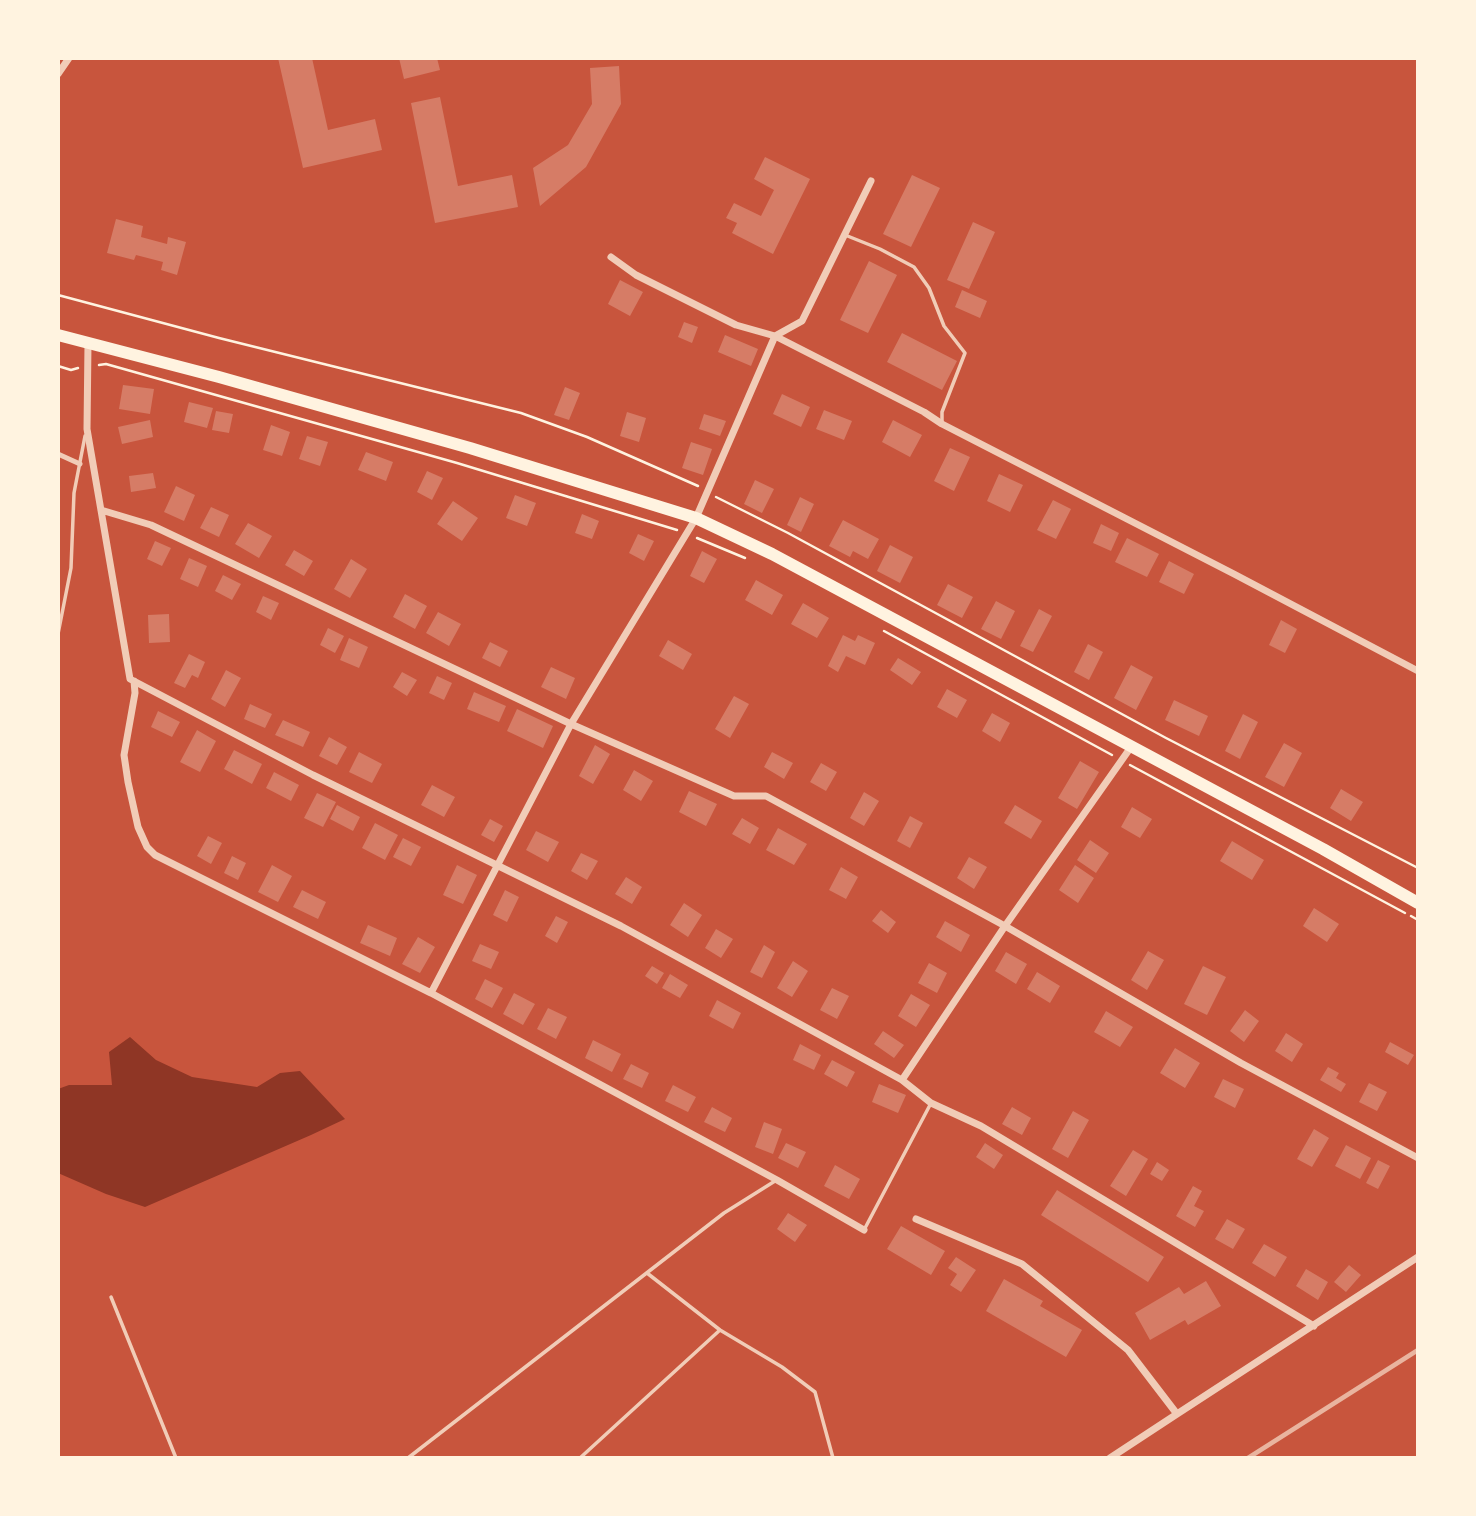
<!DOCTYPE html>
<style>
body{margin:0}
#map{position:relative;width:1476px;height:1516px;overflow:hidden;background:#c8553d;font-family:Bitter,serif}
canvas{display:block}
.frame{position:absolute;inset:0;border:60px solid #fff3e0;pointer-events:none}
</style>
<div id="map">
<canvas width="1476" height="1516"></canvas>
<div class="frame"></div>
</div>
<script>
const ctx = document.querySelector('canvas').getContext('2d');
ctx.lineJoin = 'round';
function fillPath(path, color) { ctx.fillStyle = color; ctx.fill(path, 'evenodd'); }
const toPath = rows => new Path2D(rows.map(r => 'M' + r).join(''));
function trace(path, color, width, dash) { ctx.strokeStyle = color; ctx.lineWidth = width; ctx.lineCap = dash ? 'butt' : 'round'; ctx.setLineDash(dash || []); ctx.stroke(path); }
fillPath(toPath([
 [130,1037,156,1060,192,1077,257,1087,280,1073,300,1071,345,1119,311,1135,145,1207,106,1194,58,1173,58,1089,69,1085,112,1085,109,1052]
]), '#8f3625');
fillPath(toPath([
 [278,58,312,58,328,130,375,119,382,150,303,168],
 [399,58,437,58,440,70,404,79],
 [619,66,621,104,586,167,540,206,533,168,568,145,592,104,590,68],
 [440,97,458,186,512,175,518,207,435,223,411,103],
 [765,157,810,179,773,254,732,233,737,223,726,218,734,203,761,216,774,190,754,179],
 [912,175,940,188,911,247,883,234],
 [116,219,143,226,141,237,167,244,168,237,186,242,177,275,161,270,163,262,136,255,134,260,107,253],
 [973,222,995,232,969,289,947,280],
 [869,261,897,275,868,333,840,320],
 [620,280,643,292,630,316,608,304],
 [962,290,987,301,980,318,955,307],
 [684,322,698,327,692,343,678,337],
 [902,333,957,361,942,390,887,362],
 [725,335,758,349,751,366,718,352],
 [123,385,154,389,150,414,119,409],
 [565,387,580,393,569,420,554,415],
 [782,394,810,407,801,427,773,414],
 [189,402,213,408,207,428,184,422],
 [824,410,852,421,844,440,816,429],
 [216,411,233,414,229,433,212,430],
 [627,412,646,418,639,442,620,436],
 [704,414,726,421,720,436,699,429],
 [150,420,153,437,122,444,118,427],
 [893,420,922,435,910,457,882,442],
 [271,425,290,432,282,456,263,450],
 [307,436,328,442,320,466,299,459],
 [691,442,712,449,703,475,682,468],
 [950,448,970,457,954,491,934,481],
 [366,452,393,462,386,481,358,470],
 [427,471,443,478,432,500,417,492],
 [153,473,156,488,131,492,129,476],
 [999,474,1023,485,1010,512,987,501],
 [755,480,774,489,762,513,744,504],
 [176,486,195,495,184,521,164,512],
 [515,495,536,503,527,526,506,518],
 [800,497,814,504,801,532,787,525],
 [1053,500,1071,509,1056,539,1037,530],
 [453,501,478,518,462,541,437,524],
 [211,507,229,515,219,537,200,528],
 [582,514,599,521,592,539,575,533],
 [843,520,879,539,868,559,853,551,850,557,829,546],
 [248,523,272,536,259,558,235,544],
 [1101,524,1119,533,1111,551,1093,543],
 [638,534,654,541,644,561,629,553],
 [1127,538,1159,554,1147,577,1115,562],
 [155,541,171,548,162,566,147,559],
 [890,545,913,557,900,583,877,571],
 [294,550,313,561,304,576,285,565],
 [702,551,717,559,704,583,690,576],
 [189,558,207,566,198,587,180,579],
 [351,559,367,569,350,598,334,589],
 [1169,561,1194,574,1184,594,1159,582],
 [223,575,241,584,232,600,215,591],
 [756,580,783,595,772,615,745,600],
 [948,584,973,597,962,618,937,605],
 [405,594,427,606,415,629,393,617],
 [263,596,279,603,271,620,256,612],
 [996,601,1015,611,1001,639,981,629],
 [803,603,829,618,817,638,791,624],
 [1039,609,1052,616,1033,652,1020,646],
 [438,612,461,624,449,646,426,633],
 [169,614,170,642,149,643,148,615],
 [1281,620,1297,629,1285,653,1269,645],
 [328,628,344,636,335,653,320,645],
 [843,635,855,641,858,635,875,643,865,665,846,656,838,672,828,666],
 [349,638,368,647,359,668,340,660],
 [668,640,692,654,683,670,659,656],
 [490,642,508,651,500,667,482,658],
 [1088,644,1103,652,1089,680,1074,672],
 [189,654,205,662,198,678,192,675,185,688,174,683],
 [898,658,921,672,912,685,890,670],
 [1131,665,1153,677,1136,710,1114,698],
 [551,667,575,678,566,699,541,687],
 [226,670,241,678,225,707,211,699],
 [402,672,417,680,407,696,393,687],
 [437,676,452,683,444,700,429,693],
 [947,689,967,700,957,718,937,707],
 [474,692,506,706,499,722,467,709],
 [734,696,749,704,730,738,715,729],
 [1174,700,1208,716,1199,736,1165,720],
 [250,704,272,714,265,728,244,719],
 [517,709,553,726,543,748,507,731],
 [158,711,180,722,172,737,151,727],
 [992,713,1010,723,1000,742,982,731],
 [1243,714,1258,722,1240,759,1225,751],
 [283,720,310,732,303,747,275,735],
 [197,730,216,741,200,772,180,762],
 [329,737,347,747,337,765,319,756],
 [1284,743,1302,753,1284,787,1265,777],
 [595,745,610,754,593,784,579,776],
 [234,750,262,764,252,784,224,769],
 [359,752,382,764,372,783,349,772],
 [772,752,793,763,784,779,764,767],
 [1080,761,1099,772,1077,809,1058,798],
 [821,763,837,772,826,791,810,782],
 [634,770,653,781,641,801,623,790],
 [274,772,299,785,291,801,266,788],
 [432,785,455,797,444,817,421,805],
 [1341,789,1363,802,1351,821,1330,808],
 [689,791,717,804,706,826,679,812],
 [864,792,879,801,864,826,850,818],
 [317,793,336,802,323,827,304,818],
 [337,805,360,817,353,831,330,819],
 [1015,805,1042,821,1031,839,1004,823],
 [1132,807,1152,819,1140,838,1121,827],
 [910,816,923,823,910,848,897,841],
 [742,818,759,828,750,844,732,834],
 [490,819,503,826,494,842,481,835],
 [375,823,398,835,385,860,362,848],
 [778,828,807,844,794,865,766,850],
 [536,831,559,842,548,862,526,850],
 [208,836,222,843,211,864,197,856],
 [403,838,421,847,411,866,393,857],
 [1090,840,1109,853,1096,873,1077,860],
 [1232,841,1264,860,1252,880,1220,861],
 [581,853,598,861,587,880,571,871],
 [232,856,246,863,238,880,224,873],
 [969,857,987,867,974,889,957,878],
 [272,865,292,876,278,902,258,892],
 [457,865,477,875,463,904,443,895],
 [1075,865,1094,878,1078,903,1059,890],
 [841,867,858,877,846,899,829,890],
 [626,877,642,887,632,904,615,894],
 [302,890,326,902,318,919,293,907],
 [505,890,519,897,507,922,493,915],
 [684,903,702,915,688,937,670,925],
 [1314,908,1339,924,1327,942,1303,926],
 [881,910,896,922,888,933,872,921],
 [556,916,568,922,557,943,545,936],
 [945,921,970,935,961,952,936,937],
 [368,925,397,938,390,956,360,943],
 [716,929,733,939,721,958,705,948],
 [418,937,435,947,420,973,402,964],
 [480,944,499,952,491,969,472,961],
 [764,945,775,952,762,978,750,972],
 [1148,951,1164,960,1147,990,1131,980],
 [1006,952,1027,964,1016,984,995,971],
 [793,961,808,971,792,997,777,988],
 [929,963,947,973,937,993,918,983],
 [652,966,664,973,657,984,645,976],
 [1203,966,1226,977,1207,1015,1184,1004],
 [1037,972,1060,986,1050,1003,1027,989],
 [670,974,688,985,680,998,662,988],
 [485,979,503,988,492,1008,475,999],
 [832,988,849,996,837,1019,820,1010],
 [514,993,535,1004,523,1025,503,1014],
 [911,994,930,1005,916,1027,898,1016],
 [717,1000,741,1013,733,1029,709,1016],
 [548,1008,567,1017,556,1039,537,1029],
 [1245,1010,1259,1021,1244,1042,1230,1031],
 [1106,1011,1133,1027,1120,1047,1094,1032],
 [883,1031,904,1045,894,1058,874,1044],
 [1286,1033,1303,1044,1292,1062,1275,1051],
 [593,1040,621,1054,612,1072,585,1058],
 [1390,1042,1414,1055,1408,1065,1385,1052],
 [800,1044,821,1055,814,1070,793,1060],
 [1175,1048,1200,1063,1185,1088,1160,1073],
 [832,1060,855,1072,847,1087,824,1074],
 [631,1064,649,1073,642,1088,623,1079],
 [1328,1067,1339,1073,1336,1078,1346,1084,1341,1092,1320,1080],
 [1223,1079,1244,1089,1235,1108,1214,1097],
 [1369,1083,1387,1092,1377,1111,1359,1102],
 [879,1084,906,1095,898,1113,872,1102],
 [673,1085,696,1097,688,1112,665,1101],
 [712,1107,732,1118,725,1132,704,1122],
 [1012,1107,1031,1118,1022,1135,1002,1124],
 [1073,1111,1089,1120,1068,1158,1052,1149],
 [764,1122,782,1129,773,1154,755,1147],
 [1314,1129,1329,1138,1312,1167,1297,1159],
 [786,1143,806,1152,798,1168,778,1158],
 [985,1143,1003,1155,994,1169,976,1157],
 [1346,1145,1371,1158,1360,1179,1335,1166],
 [1133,1150,1148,1159,1126,1196,1110,1186],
 [1378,1160,1390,1166,1378,1189,1366,1183],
 [1157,1162,1169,1170,1162,1181,1150,1174],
 [835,1165,860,1179,849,1199,824,1186],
 [1193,1186,1202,1191,1194,1206,1204,1211,1195,1227,1176,1216],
 [1057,1190,1164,1257,1148,1282,1041,1215],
 [788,1213,807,1225,795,1242,777,1229],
 [1227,1219,1245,1229,1233,1249,1215,1239],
 [901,1226,945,1251,931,1275,887,1249],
 [1264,1244,1287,1257,1275,1277,1252,1263],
 [956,1257,976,1270,961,1292,950,1285,957,1274,948,1268],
 [1349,1265,1361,1275,1346,1292,1334,1282],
 [1306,1269,1328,1282,1318,1300,1296,1286],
 [1004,1279,1043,1301,1040,1306,1082,1330,1066,1357,986,1311],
 [1206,1281,1221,1306,1188,1325,1185,1320,1150,1340,1135,1313,1179,1287,1184,1294]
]), '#d67c66');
trace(toPath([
 [58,295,219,338,521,413,587,437,698,486],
 [99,365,106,364,457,463,677,530],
 [58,366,71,370,78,368],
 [716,497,788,533,1166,738,1418,868],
 [697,538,745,558],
 [884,631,1112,755],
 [1130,765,1405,913],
 [1411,916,1418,920]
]), '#fff3e0', 2.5);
trace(toPath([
 [845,235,880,249,914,267,929,288,944,326,965,353,942,412,942,422],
 [58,634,71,568,74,493,85,436],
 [864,1230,930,1105],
 [647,1273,720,1330,782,1367,815,1392,833,1458],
 [111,1297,176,1458],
 [408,1458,724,1213,775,1181],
 [580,1458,720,1330]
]), '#f1ccb7', 3.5);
trace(toPath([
 [58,454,80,464]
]), '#f1ccb7', 5);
trace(toPath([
 [58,74,69,58],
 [611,257,636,275,736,325,775,336,924,412,942,424,1234,574,1418,671],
 [88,344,87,429,130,679,313,775,621,926,902,1080,931,1103,981,1126,1314,1326],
 [101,510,151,525,571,724,734,796,766,796,1005,926,1241,1063,1418,1158],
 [134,681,135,693,124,755,128,782,138,827,147,847,155,855,431,993,777,1180,864,1230],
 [431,993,571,724,696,518,775,336,802,321,871,181],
 [902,1080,1005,926,1131,747],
 [916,1219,1022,1264,1128,1350,1177,1414,1418,1257],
 [1110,1458,1177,1414]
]), '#f1ccb7', 7);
trace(toPath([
 [58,335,219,377,470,448,696,518,772,554,1323,849,1418,903]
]), '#fff3e0', 12);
trace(toPath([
 [1248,1458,1418,1350]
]), '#e9b49f', 4.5);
</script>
